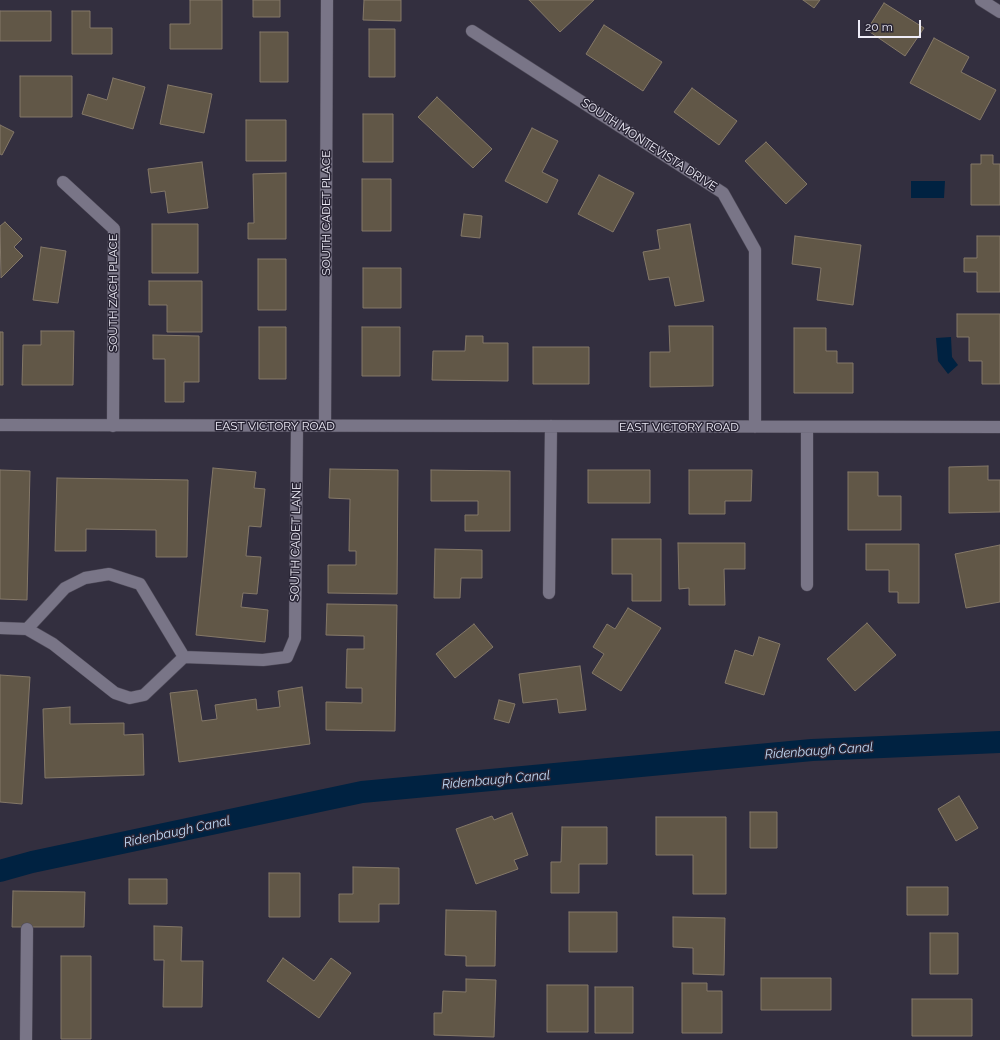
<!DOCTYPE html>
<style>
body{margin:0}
#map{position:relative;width:1000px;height:1040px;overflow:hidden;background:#332f3f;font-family:Raleway,sans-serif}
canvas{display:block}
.scale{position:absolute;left:858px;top:20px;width:63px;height:18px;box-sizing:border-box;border:2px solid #eeecf7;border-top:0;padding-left:5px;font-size:12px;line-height:14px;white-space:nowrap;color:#eeecf7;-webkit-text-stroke:3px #292535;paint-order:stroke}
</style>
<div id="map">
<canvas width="1000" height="1040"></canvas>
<div class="scale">20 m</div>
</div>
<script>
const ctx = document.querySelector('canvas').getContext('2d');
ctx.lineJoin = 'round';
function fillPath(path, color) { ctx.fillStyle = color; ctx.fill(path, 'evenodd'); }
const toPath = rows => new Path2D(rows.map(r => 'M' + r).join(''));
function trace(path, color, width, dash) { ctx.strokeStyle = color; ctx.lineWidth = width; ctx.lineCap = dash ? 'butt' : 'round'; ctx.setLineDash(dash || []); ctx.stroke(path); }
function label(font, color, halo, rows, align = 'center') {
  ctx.font = font + ' Raleway,sans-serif'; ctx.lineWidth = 3; ctx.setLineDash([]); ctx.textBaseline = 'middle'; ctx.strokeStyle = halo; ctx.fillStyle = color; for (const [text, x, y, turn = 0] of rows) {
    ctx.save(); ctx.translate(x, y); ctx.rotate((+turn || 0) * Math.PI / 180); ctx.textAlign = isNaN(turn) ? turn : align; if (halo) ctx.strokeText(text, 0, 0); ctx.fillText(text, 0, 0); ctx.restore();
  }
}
fillPath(toPath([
 [911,181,945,181,944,198,911,198],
 [951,337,952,357,958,365,948,374,938,361,936,338]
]), '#002241');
trace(toPath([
 [0,871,32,862,362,792,812,750,1000,742]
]), '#002241', 22);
const building = toPath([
 [190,0,222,0,222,49,170,49,170,24,190,24,190,0],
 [253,0,280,0,280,17,253,17,253,0],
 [364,0,401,0,401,21,363,20,364,0],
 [529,0,594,0,560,32,529,0],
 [803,0,820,0,814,8,803,0],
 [884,3,924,28,905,56,867,30,884,3],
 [0,11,51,11,51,41,0,41,0,11],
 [72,11,90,11,90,28,112,28,112,54,72,54,72,11],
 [604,25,662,62,643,91,586,54,604,25],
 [369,29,395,29,395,77,369,77,369,29],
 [260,32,288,32,288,82,260,82,260,32],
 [934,38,969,57,961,72,996,90,980,120,910,83,934,38],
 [20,76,72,76,72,117,20,117,20,76],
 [113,78,145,87,133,129,82,114,88,94,107,100,113,78],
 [168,85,212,94,204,133,160,124,168,85],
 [692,88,737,121,719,145,674,112,692,88],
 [437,97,492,149,473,168,418,117,437,97],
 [363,114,393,114,393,162,363,162,363,114],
 [246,120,286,120,286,161,246,161,246,120],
 [0,125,14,132,2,155,0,154,0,125],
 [532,128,558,141,542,172,558,180,547,203,505,181,532,128],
 [766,142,807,184,786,204,745,161,766,142],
 [981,155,993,155,993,164,1000,164,1000,205,971,205,971,164,981,164,981,155],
 [202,162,208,208,168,213,165,191,151,193,148,169,202,162],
 [286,173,286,239,248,239,248,223,254,223,253,174,286,173],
 [599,175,634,193,613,232,578,214,599,175],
 [362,179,391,179,391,231,362,231,362,179],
 [464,214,482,216,480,238,461,236,464,214],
 [5,222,22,239,14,247,23,256,1,278,0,226,5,222],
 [152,224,198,224,198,273,152,273,152,224],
 [690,224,704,301,675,306,669,277,649,280,643,252,660,249,657,230,690,224],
 [795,236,861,245,853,305,817,300,821,268,792,264,795,236],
 [977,236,1000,236,1000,292,977,292,977,272,964,272,964,258,977,258,977,236],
 [41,247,66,251,58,303,33,300,41,247],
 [258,259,286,259,286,310,258,310,258,259],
 [363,268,401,268,401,308,363,308,363,268],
 [149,281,202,281,202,332,167,332,167,305,149,305,149,281],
 [957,314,1000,314,1000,384,982,384,982,361,969,361,969,337,957,337,957,314],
 [669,326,713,326,713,386,650,387,650,352,670,352,669,326],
 [259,327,286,327,286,379,259,379,259,327],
 [362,327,400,327,400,376,362,376,362,327],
 [794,328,826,328,826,351,837,351,837,363,853,363,853,393,794,393,794,328],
 [41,331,74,331,73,385,22,385,23,345,41,345,41,331],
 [0,332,3,332,3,385,0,385,0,332],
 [153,335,199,336,199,382,184,382,184,402,165,402,165,359,153,359,153,335],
 [466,336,483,336,483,343,508,343,508,381,432,380,433,351,465,351,466,336],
 [533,347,589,347,589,384,533,384,533,347],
 [988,466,988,480,1000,480,1000,512,949,513,949,467,988,466],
 [213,468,256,472,254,488,265,489,261,527,249,526,246,556,261,557,257,594,243,593,241,607,268,610,265,642,196,635,213,468],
 [330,469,398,470,397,594,328,593,328,565,356,565,356,551,349,551,350,499,329,498,330,469],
 [0,470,30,471,27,600,0,599,0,470],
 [431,470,510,471,510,531,465,531,465,515,478,515,478,501,431,501,431,470],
 [588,470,650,470,650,503,588,503,588,470],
 [689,470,752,470,751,501,725,501,725,514,689,514,689,470],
 [848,472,878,472,878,496,901,496,901,530,848,530,848,472],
 [57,478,188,480,187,557,156,557,156,530,86,529,86,551,55,551,57,478],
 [612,539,661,539,661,601,632,601,632,574,612,574,612,539],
 [678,543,745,543,745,569,724,569,725,605,689,605,689,588,679,589,678,543],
 [866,544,919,544,919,603,898,603,898,592,889,592,889,570,866,570,866,544],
 [1000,545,1000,602,966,608,955,554,1000,545],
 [435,549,482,550,482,578,461,578,460,598,434,598,435,549],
 [327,604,397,605,395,731,326,730,326,702,362,703,362,688,346,688,347,649,364,649,364,636,326,635,327,604],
 [628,608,661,628,621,691,592,673,604,654,593,647,607,624,615,629,628,608],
 [867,623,896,655,855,691,827,659,867,623],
 [474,624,493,647,455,678,436,654,474,624],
 [759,637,780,644,764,695,725,683,735,650,753,656,759,637],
 [580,666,586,710,559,713,557,699,523,703,519,674,580,666],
 [0,675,30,677,22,804,0,802,0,675],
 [302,687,310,744,179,762,170,693,197,690,202,721,217,719,215,705,256,699,257,710,280,707,278,691,302,687],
 [499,700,515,704,509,723,494,719,499,700],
 [70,707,70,724,124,723,124,735,143,734,144,775,45,778,43,709,70,707],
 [959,796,978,828,956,841,938,809,959,796],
 [750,812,777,812,777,848,750,848,750,812],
 [512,813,528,855,514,860,518,869,476,884,456,829,492,816,494,820,512,813],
 [656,817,726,817,726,894,693,894,693,855,656,855,656,817],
 [562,827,607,827,607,864,579,864,579,893,551,893,551,862,561,862,562,827],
 [353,867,399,868,399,904,379,904,379,922,339,922,339,894,353,894,353,867],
 [269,873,300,873,300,917,269,917,269,873],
 [129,879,167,879,167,904,129,904,129,879],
 [907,887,948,887,948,915,907,915,907,887],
 [13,891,85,892,84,927,12,927,13,891],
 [446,910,496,911,495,966,466,966,466,956,445,955,446,910],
 [569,912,617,912,617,952,569,952,569,912],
 [673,917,725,918,724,975,693,974,693,948,673,947,673,917],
 [154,926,182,927,181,961,203,961,202,1007,163,1007,164,960,154,960,154,926],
 [930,933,958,933,958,974,930,974,930,933],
 [61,956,91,956,91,1039,61,1039,61,956],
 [283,958,314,981,331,958,351,973,319,1018,267,981,283,958],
 [761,978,831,978,831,1010,761,1010,761,978],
 [466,979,496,980,494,1037,434,1035,434,1013,442,1013,443,991,466,992,466,979],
 [682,983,707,983,707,991,722,991,722,1033,682,1033,682,983],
 [547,985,588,985,588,1032,547,1032,547,985],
 [595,987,633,987,633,1033,595,1033,595,987],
 [912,999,972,999,972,1036,912,1036,912,999]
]);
fillPath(building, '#615747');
trace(building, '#847868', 1);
const minor = toPath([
 [981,0,1000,12],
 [472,31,723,193,755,250,755,427],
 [63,182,114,229,113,426],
 [0,425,1000,427],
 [325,426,327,0],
 [807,585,807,427],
 [549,593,551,426],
 [0,628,27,629,53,644,115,693,130,698,144,695,184,657,263,660,287,657,295,638,297,426],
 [27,629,65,588,85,578,109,574,140,584,184,657],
 [26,1040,27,929]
]);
trace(minor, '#4e4a58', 13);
trace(minor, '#797587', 12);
label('12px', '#eeecf7', '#292535', [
 ["SOUTH MONTEVISTA DRIVE",649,145,33],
 ["SOUTH CADET PLACE",326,213,-90],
 ["SOUTH ZACH PLACE",113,293,-90],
 ["EAST VICTORY ROAD",275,426],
 ["EAST VICTORY ROAD",679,427],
 ["SOUTH CADET LANE",296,542,-89]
]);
label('italic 13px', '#c0d9f5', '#292535', [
 ["Ridenbaugh Canal",819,751,-4],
 ["Ridenbaugh Canal",496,780,-5],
 ["Ridenbaugh Canal",177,832,-12]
]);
</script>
